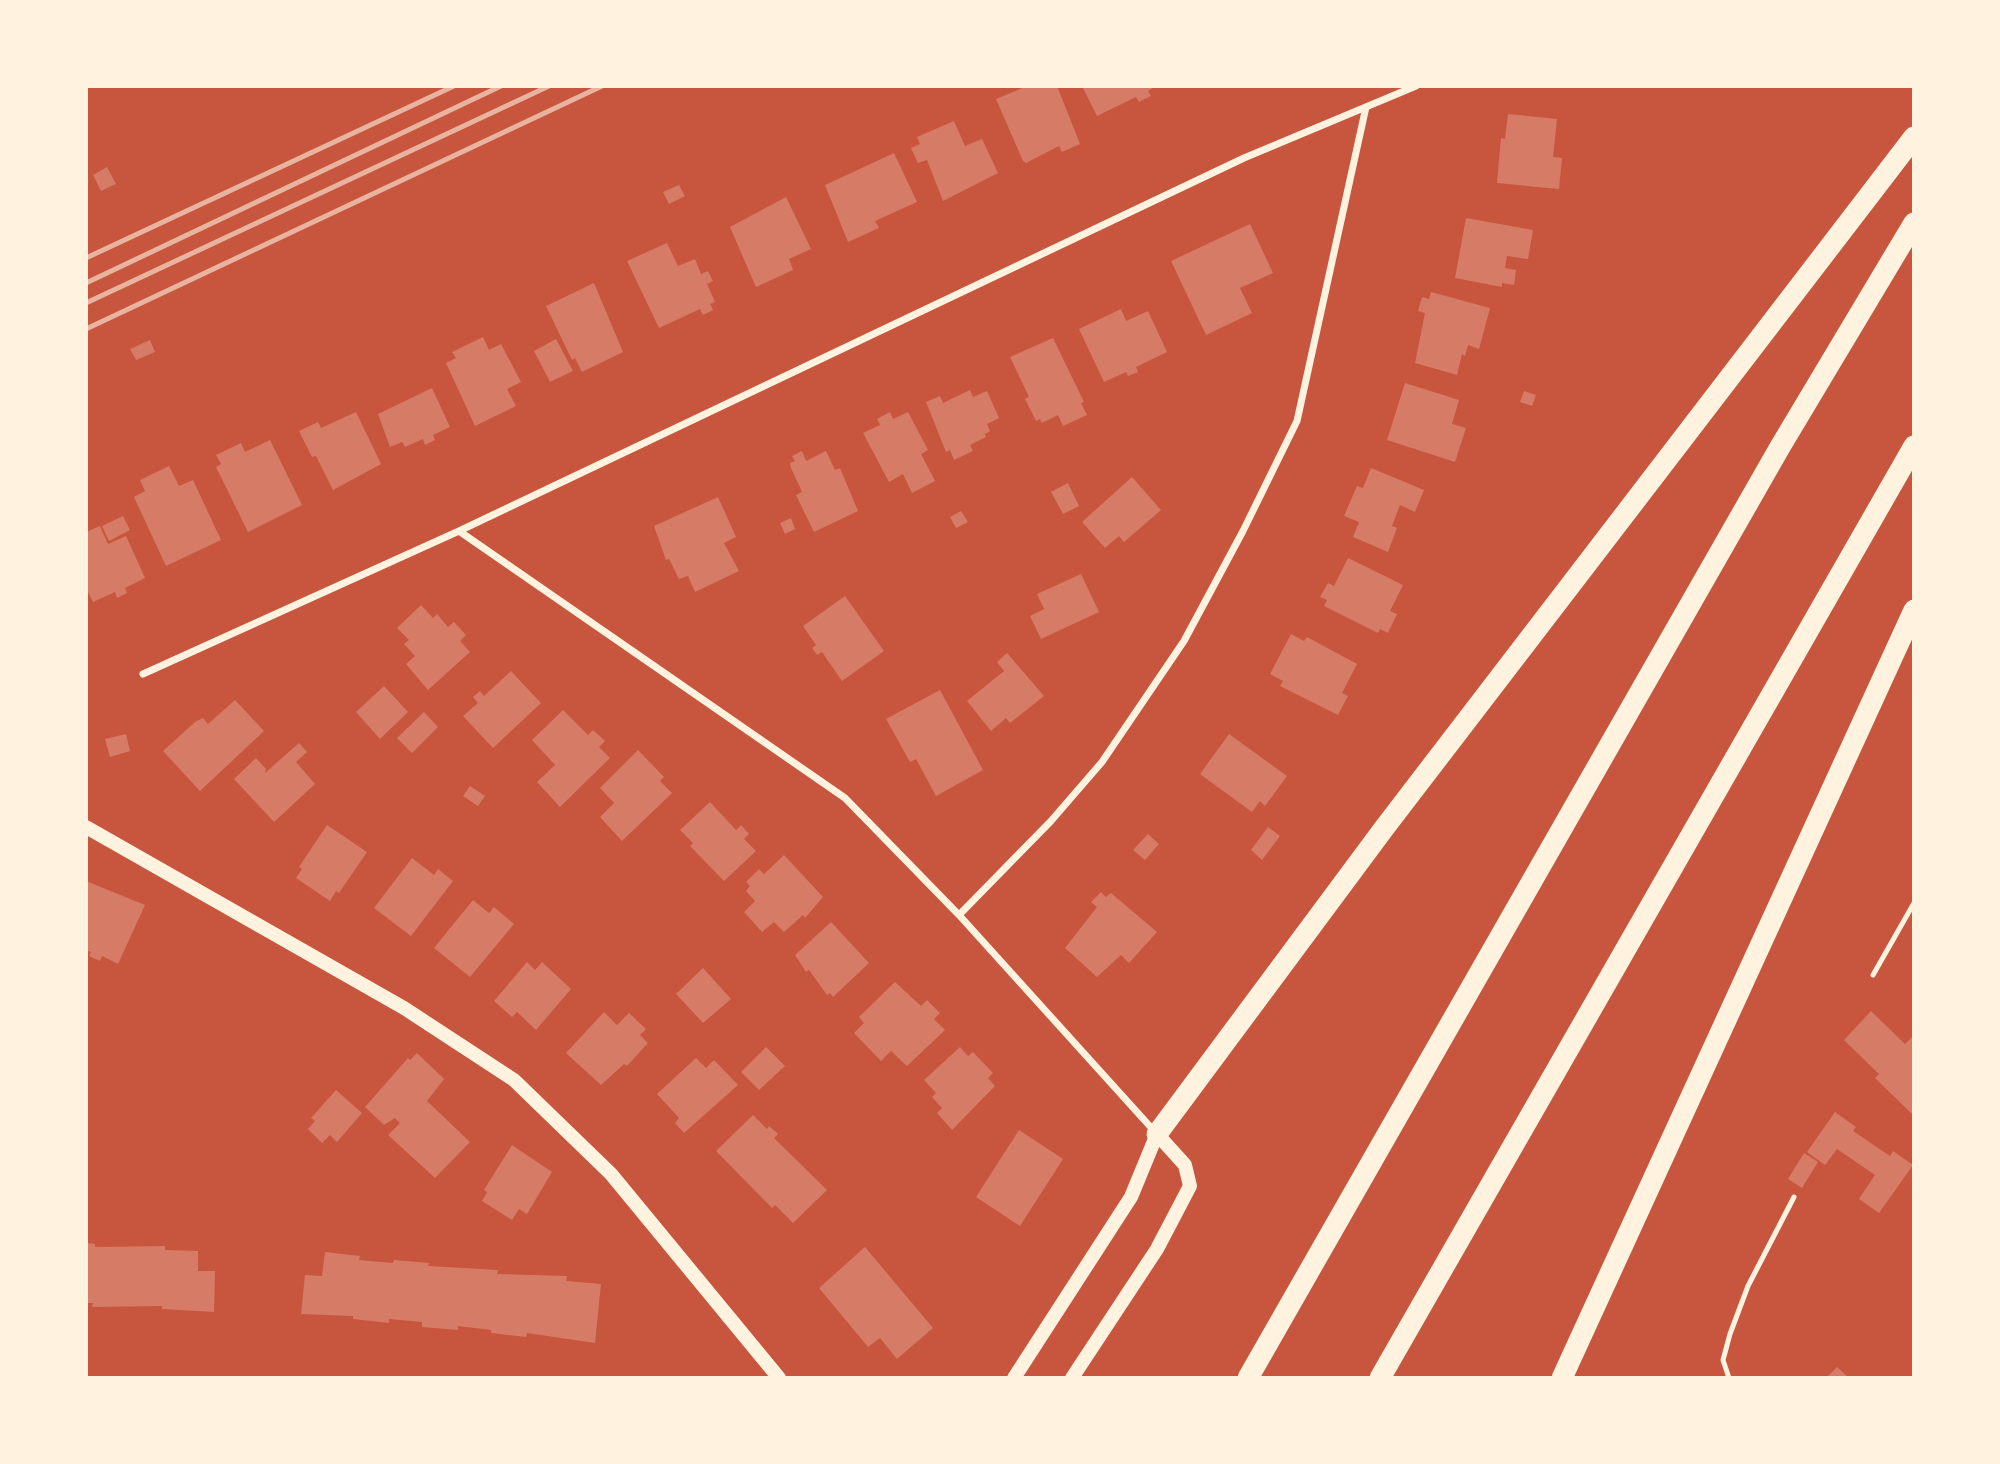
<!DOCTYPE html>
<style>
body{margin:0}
#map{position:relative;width:2000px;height:1464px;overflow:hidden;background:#c8553d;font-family:Quicksand,sans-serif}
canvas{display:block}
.frame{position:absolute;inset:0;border:88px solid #fff3e0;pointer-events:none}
</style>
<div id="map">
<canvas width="2000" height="1464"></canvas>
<div class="frame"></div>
</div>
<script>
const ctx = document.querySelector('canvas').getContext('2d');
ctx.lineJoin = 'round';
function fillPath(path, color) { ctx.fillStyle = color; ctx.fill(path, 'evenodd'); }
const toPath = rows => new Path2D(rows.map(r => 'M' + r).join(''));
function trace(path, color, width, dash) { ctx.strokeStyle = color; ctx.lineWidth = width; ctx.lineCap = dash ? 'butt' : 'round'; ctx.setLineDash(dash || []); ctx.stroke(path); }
fillPath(toPath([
 [1027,86,1057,86,1080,144,1062,152,1059,146,1026,163,1023,161,996,99],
 [1082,86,1152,86,1153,88,1148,91,1151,96,1139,102,1136,97,1097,116],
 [1508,114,1557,119,1553,157,1562,158,1559,189,1497,183,1501,138,1505,139],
 [954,121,965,146,982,139,998,173,943,201,927,160,918,163,911,148,920,144,917,137],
 [894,153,917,202,875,221,879,228,848,242,825,185],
 [107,167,116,184,101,191,93,175],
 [679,185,685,196,669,204,663,192],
 [786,197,811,249,789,259,793,270,756,287,730,227],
 [1466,218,1533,230,1528,259,1507,256,1505,268,1516,270,1514,285,1502,283,1502,287,1455,278],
 [1250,224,1273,273,1240,288,1252,313,1206,335,1171,261],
 [667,243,678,266,695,259,701,274,708,271,713,281,707,284,715,302,710,304,713,310,703,315,700,309,659,328,627,261],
 [594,283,623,352,582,372,575,358,572,360,546,306],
 [1431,292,1490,308,1479,349,1468,345,1465,356,1462,354,1457,375,1415,363,1425,313,1418,311,1422,297,1429,299],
 [1121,309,1126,321,1148,311,1167,352,1136,367,1138,372,1128,376,1126,372,1104,382,1079,329],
 [483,337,489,350,501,344,521,382,507,389,516,406,475,426,446,363,456,358,452,352],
 [1053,338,1084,402,1081,403,1087,415,1063,426,1058,415,1042,423,1040,419,1036,421,1025,399,1029,397,1010,357],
 [556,339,573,371,550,382,534,351],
 [150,340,155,352,136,360,130,349],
 [1405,383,1459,400,1452,424,1466,428,1455,462,1387,440],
 [432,388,450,427,433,435,435,440,425,445,423,439,405,447,402,442,390,447,378,414],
 [970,390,973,397,987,391,999,418,987,424,990,431,985,434,986,437,970,445,973,451,954,460,950,450,946,452,926,402,940,396,943,403],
 [1524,391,1536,395,1532,406,1520,402],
 [356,412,381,464,333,490,316,456,312,457,299,431,318,422,321,428],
 [890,412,893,419,908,412,928,450,921,454,935,481,912,493,903,474,889,482,863,433,880,425,877,419],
 [270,440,302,505,248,532,216,467,221,464,216,455,241,443,245,452],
 [802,451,806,461,826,451,835,470,840,468,858,511,814,532,796,495,802,492,791,468,790,463,795,461,792,456],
 [169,466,179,486,193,480,221,540,166,566,134,497,145,491,140,480],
 [1371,468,1424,490,1415,512,1400,505,1392,526,1397,528,1388,552,1353,537,1359,522,1344,516,1357,486,1363,488],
 [1132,477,1161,510,1124,542,1119,536,1105,548,1082,522],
 [1068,483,1079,506,1063,514,1051,492],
 [718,497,736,537,724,543,739,571,695,592,688,576,679,579,669,559,666,560,654,526],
 [961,511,968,522,956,528,950,517],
 [123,516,130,530,109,541,102,526],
 [791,518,795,529,785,534,780,523],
 [100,526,108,544,126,536,145,578,125,588,127,593,117,598,115,592,93,602,86,588,86,532],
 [1348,558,1403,585,1390,611,1397,614,1388,633,1380,629,1378,633,1324,606,1327,600,1320,597,1328,583,1334,586],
 [1081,574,1099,612,1041,639,1030,616,1044,609,1037,594],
 [845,596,884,651,842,681,822,652,817,655,812,648,816,645,803,626],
 [421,605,433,618,437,614,448,627,454,622,466,635,460,641,470,652,428,690,406,664,415,656,404,644,409,640,397,628],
 [1291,634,1304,641,1307,637,1357,664,1342,693,1348,696,1338,715,1280,686,1283,681,1270,674],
 [1007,653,1044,696,1010,723,1006,718,991,731,967,701,1004,671,997,662],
 [511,671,541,703,493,748,463,716,478,703,473,697,480,691,484,696],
 [384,686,408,712,380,739,356,712],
 [940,690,983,770,936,796,916,759,910,762,886,719],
 [235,700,264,731,200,791,163,751,195,722,203,718,208,724],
 [563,710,588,735,593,730,605,741,599,747,610,758,560,807,537,782,555,765,532,740],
 [424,712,438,727,412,753,397,738],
 [126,734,130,751,110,757,105,739],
 [1229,734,1287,776,1265,806,1260,801,1252,812,1200,774],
 [299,743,307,752,296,762,315,784,274,822,234,779,256,758,266,769,265,773],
 [638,750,664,777,660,781,672,793,622,841,600,817,614,803,600,788],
 [470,786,485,796,478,806,463,796],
 [710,802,736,830,741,825,749,834,744,839,756,851,724,881,690,846,693,843,680,830],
 [327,825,367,852,339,893,336,891,330,901,296,878,302,869,299,867],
 [1268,827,1280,836,1262,860,1251,850],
 [1148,834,1159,844,1145,860,1133,850],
 [784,855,823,897,805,918,803,915,784,932,774,922,762,932,744,912,755,901,746,891,750,886,746,882,759,869,764,874],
 [412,858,434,875,438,869,453,881,411,936,374,908],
 [86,881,145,905,118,964,102,956,100,961,89,956,91,952,86,950],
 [1101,892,1106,897,1111,893,1157,932,1129,963,1121,955,1097,977,1065,948,1097,907,1091,902],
 [473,900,489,913,494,907,514,924,470,977,434,948],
 [831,922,869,963,833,997,830,993,827,995,809,970,806,972,795,955],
 [527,962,535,970,542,962,571,989,536,1030,517,1012,512,1017,494,1001],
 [703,968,731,999,703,1023,676,994],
 [895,982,921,1006,927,1000,940,1013,934,1019,945,1030,907,1066,891,1051,881,1061,854,1033,864,1023,859,1017],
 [1871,1011,1905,1044,1914,1035,1914,1116,1875,1078,1879,1074,1844,1040],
 [604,1012,617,1025,629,1013,646,1029,640,1035,648,1043,627,1066,624,1064,601,1085,566,1053],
 [766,1047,785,1066,759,1090,741,1072],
 [960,1047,968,1056,973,1052,993,1073,988,1078,995,1086,952,1130,937,1113,942,1108,932,1097,936,1093,924,1080],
 [417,1053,444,1079,427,1101,470,1142,435,1178,388,1135,400,1123,395,1118,384,1125,365,1107,408,1058,410,1060],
 [696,1058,706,1068,714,1060,738,1085,684,1133,675,1123,679,1118,657,1094],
 [336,1090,362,1113,337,1142,330,1135,322,1143,308,1129,315,1121,311,1118],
 [1835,1112,1856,1127,1853,1131,1890,1156,1893,1151,1913,1165,1879,1213,1859,1199,1875,1175,1837,1149,1825,1165,1807,1152],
 [753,1115,767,1129,769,1126,778,1134,774,1138,827,1190,793,1223,775,1205,772,1208,716,1151],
 [1019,1130,1063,1159,1020,1226,976,1197],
 [512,1145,552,1172,527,1214,519,1209,512,1220,482,1201,487,1192,484,1190],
 [1804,1153,1818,1162,1802,1188,1788,1179],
 [86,1243,95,1244,95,1247,165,1246,165,1250,198,1251,198,1271,215,1271,214,1312,162,1309,162,1306,92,1307,93,1303,86,1303],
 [865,1247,933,1328,897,1359,880,1338,868,1347,819,1288],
 [325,1252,360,1256,359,1260,393,1263,394,1260,429,1263,428,1266,498,1270,497,1274,567,1276,566,1281,601,1284,595,1343,527,1333,526,1337,491,1333,491,1330,458,1326,458,1330,422,1327,422,1322,389,1319,389,1323,353,1319,353,1316,301,1314,305,1275,322,1276],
 [1837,1367,1849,1378,1826,1378]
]), '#d67c66');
trace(toPath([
 [1873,975,1914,903],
 [1729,1378,1723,1360,1730,1334,1748,1286,1794,1197]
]), '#fff3e0', 5);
trace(toPath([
 [459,531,845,798,959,915,1156,1133],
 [143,674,459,531,1244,158,1416,86],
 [959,915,1051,821,1102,762,1184,641,1243,531,1297,421,1366,107]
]), '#fff3e0', 7);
trace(toPath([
 [86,827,404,1008,514,1080,611,1174,779,1378],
 [1014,1378,1131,1197,1157,1134,1185,1165,1190,1186,1157,1249,1072,1378]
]), '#fff3e0', 14);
trace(toPath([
 [1157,1134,1385,827,1914,137],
 [1248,1378,1780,447,1914,223],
 [1380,1378,1914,446],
 [1562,1378,1914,610]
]), '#fff3e0', 21);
trace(toPath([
 [86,258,454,86],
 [86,283,501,86],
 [86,303,549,86],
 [86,329,602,86]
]), '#e9b49f', 5);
</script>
